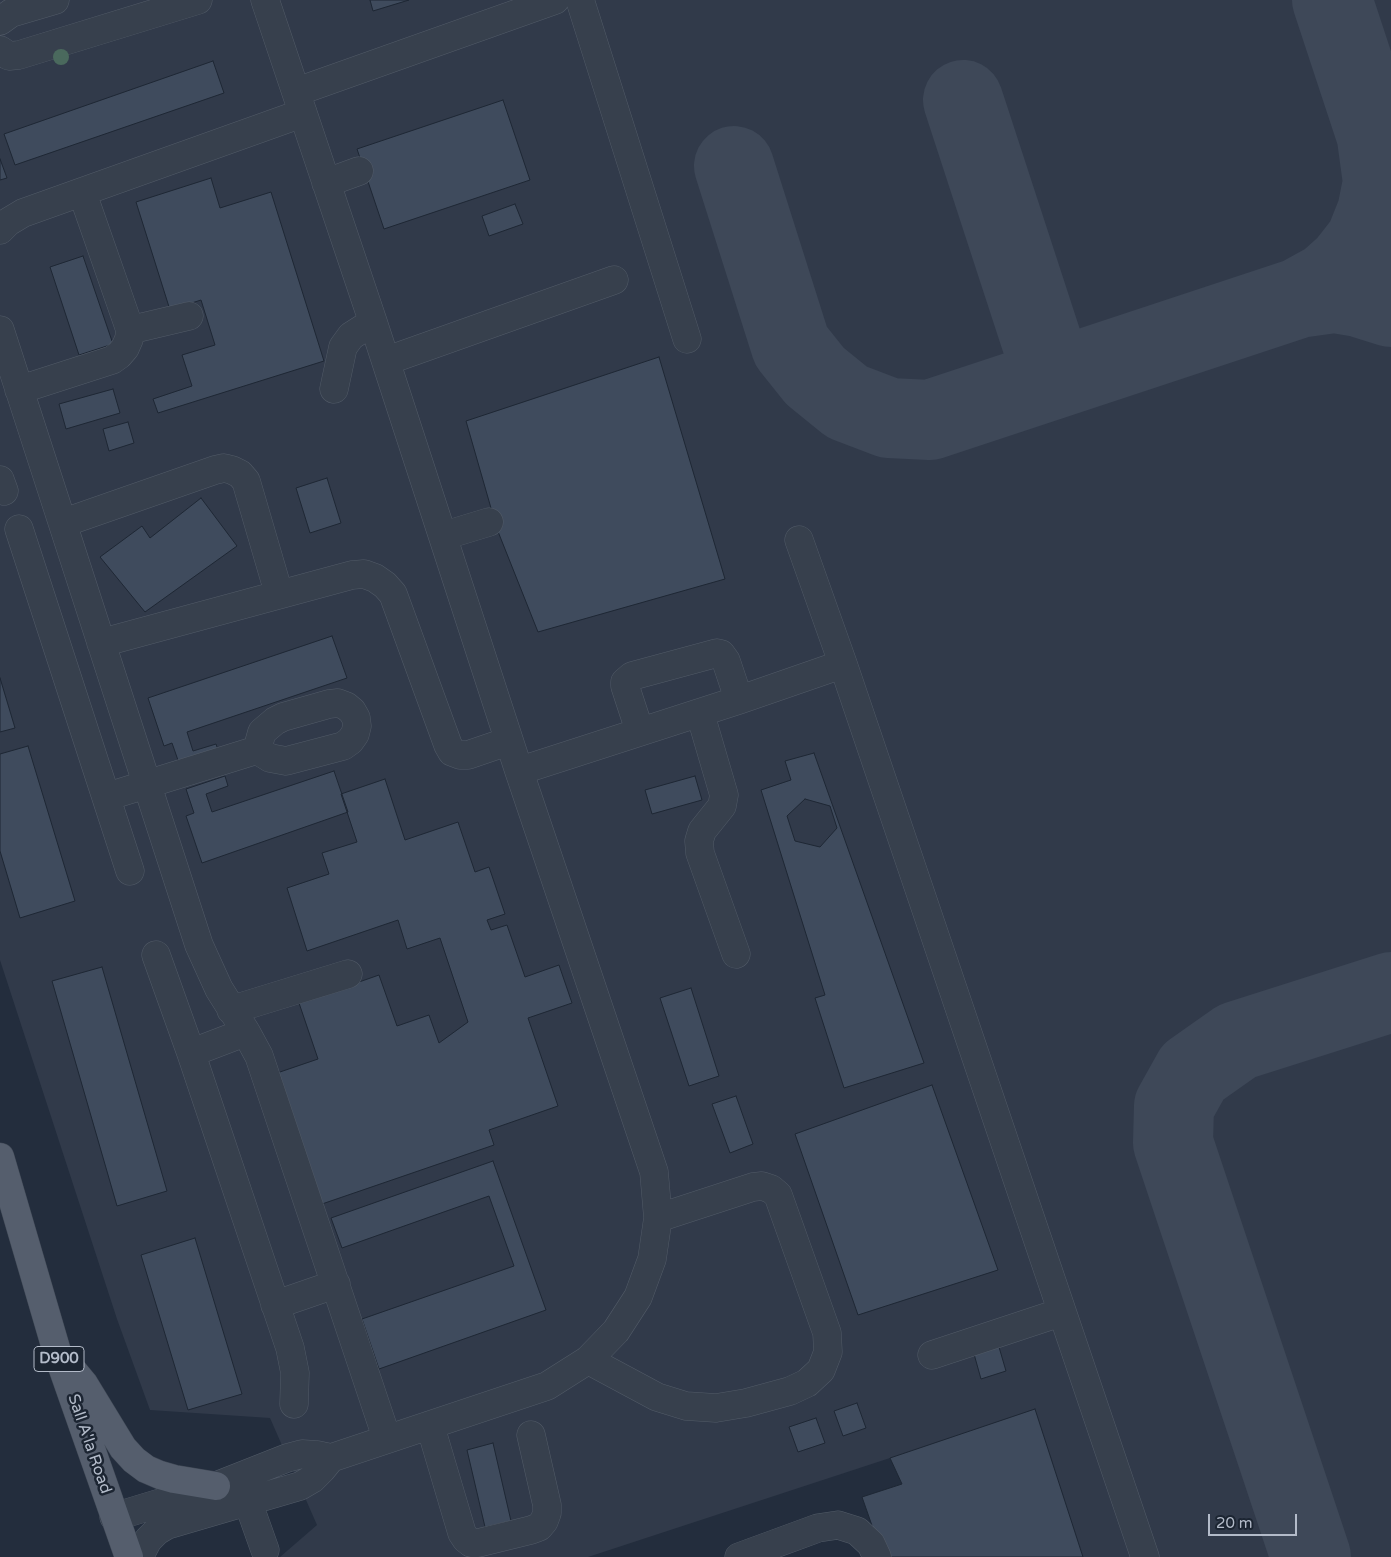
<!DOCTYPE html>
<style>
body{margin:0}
#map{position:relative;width:1391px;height:1557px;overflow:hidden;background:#232d3d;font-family:"Varela Round",sans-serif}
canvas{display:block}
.scale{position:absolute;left:1208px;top:1514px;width:89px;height:22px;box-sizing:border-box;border:2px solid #b3bbc9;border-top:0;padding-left:6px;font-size:15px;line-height:18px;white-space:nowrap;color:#b3bbc9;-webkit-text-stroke:4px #1c2532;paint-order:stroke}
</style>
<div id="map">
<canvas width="1391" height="1557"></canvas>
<div class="scale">20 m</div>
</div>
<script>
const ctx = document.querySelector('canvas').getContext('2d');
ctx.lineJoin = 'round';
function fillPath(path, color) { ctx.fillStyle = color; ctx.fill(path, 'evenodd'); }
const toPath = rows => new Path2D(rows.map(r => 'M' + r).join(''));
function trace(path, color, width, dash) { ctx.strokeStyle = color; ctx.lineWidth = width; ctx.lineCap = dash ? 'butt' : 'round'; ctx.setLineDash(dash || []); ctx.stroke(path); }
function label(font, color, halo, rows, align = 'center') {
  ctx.font = font + ' "Varela Round",sans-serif'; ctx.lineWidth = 5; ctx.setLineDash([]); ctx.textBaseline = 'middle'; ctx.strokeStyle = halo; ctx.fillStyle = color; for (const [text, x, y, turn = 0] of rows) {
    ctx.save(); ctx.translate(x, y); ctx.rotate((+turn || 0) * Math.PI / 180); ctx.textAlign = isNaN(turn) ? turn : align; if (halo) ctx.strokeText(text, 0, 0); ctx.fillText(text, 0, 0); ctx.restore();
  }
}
fillPath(toPath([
 [0,0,1391,0,1391,1557,883,1557,862,1497,902,1484,890,1458,588,1557,280,1557,317,1525,270,1418,150,1410,117,1319,0,960]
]), '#313a4a');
trace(toPath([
 [1332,0,1391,179],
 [963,100,1054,379],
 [734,166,791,346,815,376,847,402,889,418,930,420,1299,298,1328,282,1347,265,1365,242,1377,212,1383,182,1377,138],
 [1299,298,1335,293,1359,297,1391,307],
 [1311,1557,1173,1143,1174,1106,1193,1072,1237,1041,1391,992]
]), '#3e4858', 80);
const building = toPath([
 [370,0,409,0,373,11,370,0],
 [213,61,224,93,15,165,4,134,213,61],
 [503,100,530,180,384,229,357,149,503,100],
 [0,159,7,178,0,180,0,159],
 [211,178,220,208,271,192,324,361,158,413,153,399,192,386,182,355,215,345,201,300,170,310,136,202,211,178],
 [515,204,523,224,489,236,482,216,515,204],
 [83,256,113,344,79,355,50,267,83,256],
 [659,357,725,579,538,632,497,529,466,421,659,357],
 [113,389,120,413,66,429,59,404,113,389],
 [128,422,134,443,109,451,103,429,128,422],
 [327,478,341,523,310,533,296,488,327,478],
 [201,498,237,546,145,612,100,557,142,526,150,538,201,498],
 [332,636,347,678,187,732,193,751,216,744,219,753,180,766,172,743,164,746,148,698,332,636],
 [0,678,15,728,0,732,0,678],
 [28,746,75,901,20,918,0,851,0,754,28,746],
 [814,753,924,1063,844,1088,815,998,825,995,761,790,791,780,785,761,814,753],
 [334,771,348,812,202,863,186,816,194,813,186,789,225,776,228,786,206,794,212,812,334,771],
 [695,776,702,800,652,814,645,790,695,776],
 [385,779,405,840,458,822,475,872,489,867,505,914,487,920,491,930,507,925,525,977,559,965,572,1003,528,1018,558,1106,489,1130,494,1145,322,1204,277,1073,318,1059,299,1003,379,975,397,1026,429,1015,439,1043,468,1022,440,938,407,949,398,920,307,951,287,888,329,874,322,853,357,842,341,794,385,779],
 [805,799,830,806,837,828,820,847,795,841,787,816,805,799],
 [102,967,167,1191,117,1206,52,981,102,967],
 [691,988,719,1076,689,1086,660,998,691,988],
 [932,1085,998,1270,858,1315,795,1134,932,1085],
 [736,1096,753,1144,730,1153,712,1104,736,1096],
 [493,1161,546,1310,379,1369,362,1319,514,1266,489,1196,342,1248,331,1218,493,1161],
 [195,1238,242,1394,188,1410,141,1255,195,1238],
 [999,1347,1006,1371,981,1379,974,1354,999,1347],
 [857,1403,866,1428,843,1436,834,1411,857,1403],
 [1035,1409,1083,1557,883,1557,862,1497,902,1484,890,1458,1035,1409],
 [816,1418,825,1443,798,1452,789,1427,816,1418],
 [493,1443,511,1521,485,1527,467,1450,493,1443]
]);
fillPath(building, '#3f4b5d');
trace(building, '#1e2734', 1);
const minor = toPath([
 [580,0,687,339],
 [0,21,11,13,55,0],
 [0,50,9,56,19,55,198,0],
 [296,92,555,0],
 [326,183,359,171],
 [0,230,8,222,23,213,303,113],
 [0,330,199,945,219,989,246,1032,259,1056,387,1439],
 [130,330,189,316],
 [386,361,614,280],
 [334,389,343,347,351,336,373,322],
 [19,390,112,360,119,355,125,348,129,339,130,330,127,321,82,192],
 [0,480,4,491],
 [63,523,215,470,224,468,232,470,240,474,246,481,279,594],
 [19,529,130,871],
 [443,536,489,522],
 [799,540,843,664,1145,1557],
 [101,643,352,575,364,574,375,578,385,585,393,594,448,745,452,752,460,755,468,755,509,741],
 [700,713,724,795,722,806,702,831,699,841,700,853,736,954],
 [640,732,625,686,625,682,632,676,717,653,721,654,726,661,739,700],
 [519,771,739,700,843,664],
 [106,797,257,750,270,758,286,761,343,746,350,741,355,734,357,726,356,718,352,711,346,706,338,703,329,704,283,717,275,721,262,732,257,750],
 [156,955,191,1053,290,1348,295,1373,294,1404],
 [231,1010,348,974],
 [191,1053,246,1032],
 [275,1305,336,1284],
 [932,1355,1062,1312],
 [588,1360,657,1397,686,1406,716,1408,746,1403,790,1391,807,1383,821,1370,828,1352,827,1333,778,1195,771,1189,762,1186,753,1187,658,1218],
 [430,1425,462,1533,466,1539,471,1543,478,1543,531,1530,539,1527,544,1521,547,1513,547,1505,531,1435],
 [248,1502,265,1550],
 [114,1517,216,1486,287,1458,302,1454,317,1455,331,1458,547,1386,588,1360,616,1331,638,1297,652,1259,658,1218,654,1172,519,771,373,322,265,0],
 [139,1557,148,1540,157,1531,167,1525,300,1486,312,1479,322,1469,331,1458],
 [739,1557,818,1528,838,1525,857,1531,871,1544,877,1557]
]);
const major = toPath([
 [0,1157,57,1352,129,1557],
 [74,1372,84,1384,123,1448,134,1460,146,1469,160,1475,174,1479,216,1486]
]);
trace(minor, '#525b68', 29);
trace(major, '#404956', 29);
trace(minor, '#37404d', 28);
trace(major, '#555e6d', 28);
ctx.fillStyle = '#4a695d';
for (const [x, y] of [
 [61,57]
]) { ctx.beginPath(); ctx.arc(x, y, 8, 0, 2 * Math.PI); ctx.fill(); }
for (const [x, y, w] of [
 [59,1359,50]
]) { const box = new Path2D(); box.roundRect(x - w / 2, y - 12.5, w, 25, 4); ctx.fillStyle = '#1c2532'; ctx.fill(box); trace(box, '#b3bbc9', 1); }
label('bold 15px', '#b3bbc9', null, [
 ["D900",59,1359]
]);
label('16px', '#b3bbc9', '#1c2532', [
 ["Sall A'la Road",89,1444,71]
]);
</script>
